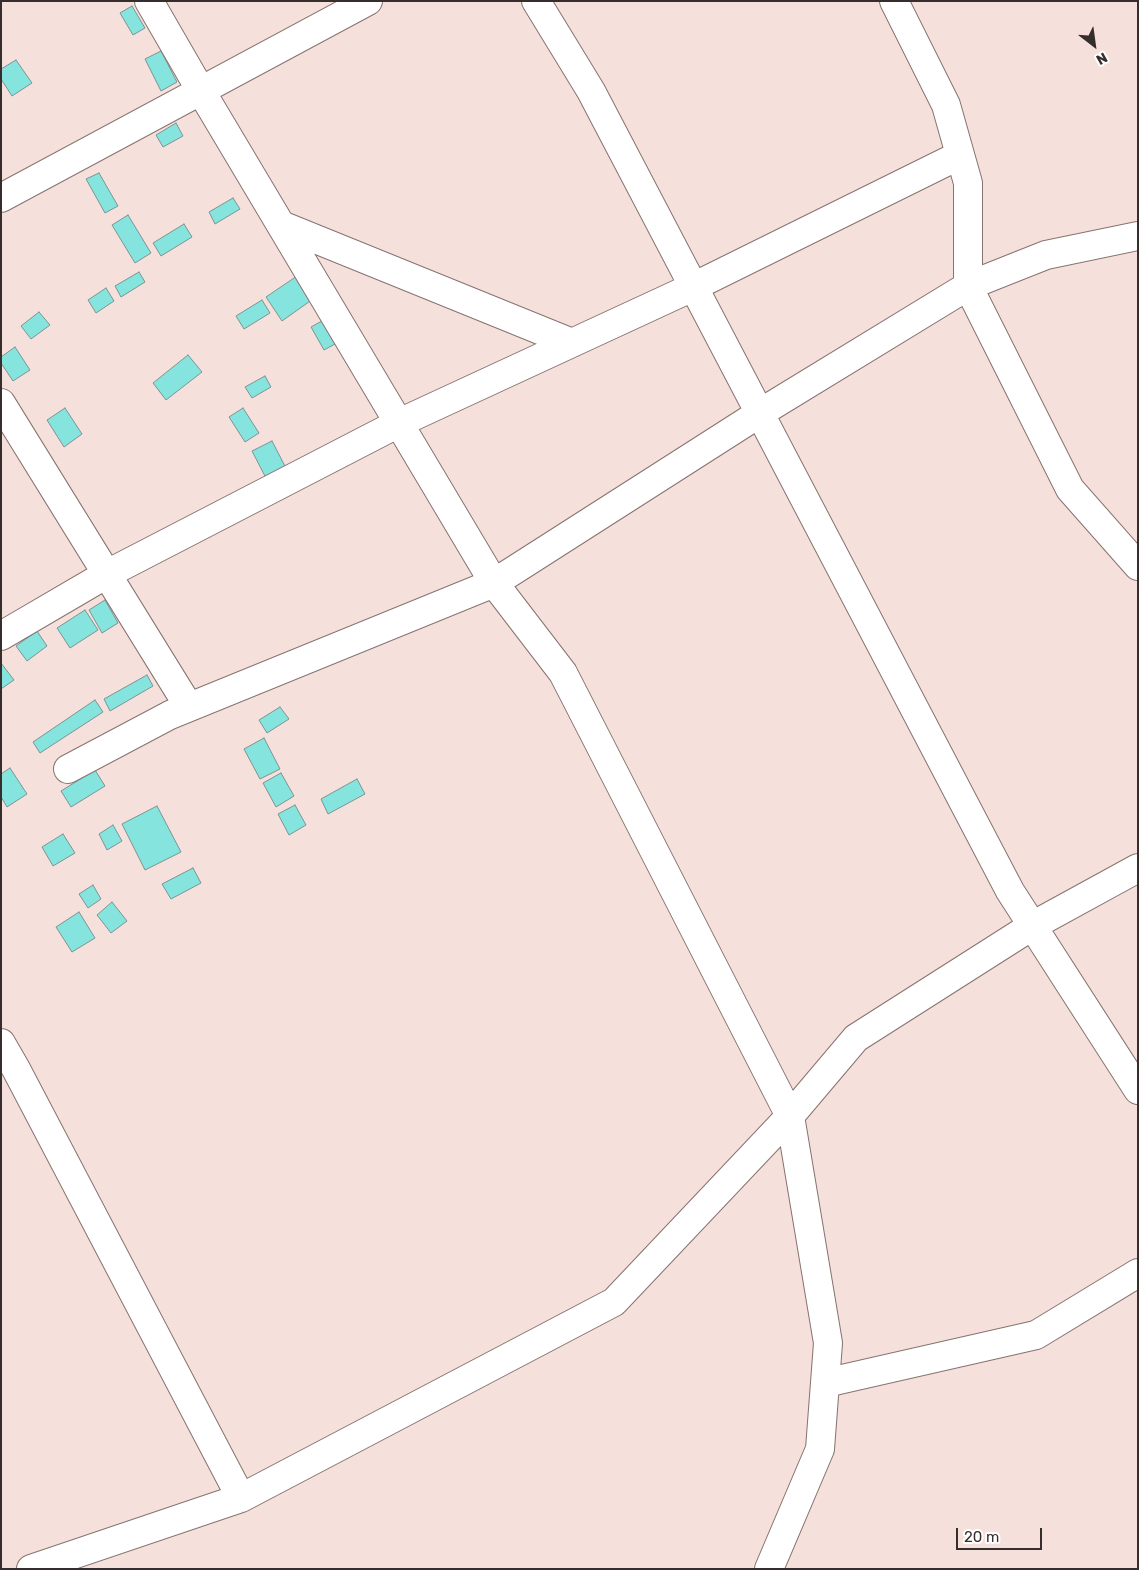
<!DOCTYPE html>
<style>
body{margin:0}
#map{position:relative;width:1139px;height:1570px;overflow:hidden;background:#f6e0db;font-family:Rubik,sans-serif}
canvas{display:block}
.frame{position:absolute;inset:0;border:2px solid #362e2c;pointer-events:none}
.north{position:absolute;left:1069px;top:20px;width:50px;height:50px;-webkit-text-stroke:4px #fff;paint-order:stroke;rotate:150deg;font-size:14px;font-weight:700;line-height:20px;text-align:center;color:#362e2c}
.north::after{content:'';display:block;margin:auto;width:18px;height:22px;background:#362e2c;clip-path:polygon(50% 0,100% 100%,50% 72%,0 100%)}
.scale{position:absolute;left:956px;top:1528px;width:86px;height:22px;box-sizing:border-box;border:2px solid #362e2c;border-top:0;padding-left:6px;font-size:15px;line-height:18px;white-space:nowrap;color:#362e2c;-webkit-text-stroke:4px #fff;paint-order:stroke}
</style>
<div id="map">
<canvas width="1139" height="1570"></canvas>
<div class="frame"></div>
<div class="north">N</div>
<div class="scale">20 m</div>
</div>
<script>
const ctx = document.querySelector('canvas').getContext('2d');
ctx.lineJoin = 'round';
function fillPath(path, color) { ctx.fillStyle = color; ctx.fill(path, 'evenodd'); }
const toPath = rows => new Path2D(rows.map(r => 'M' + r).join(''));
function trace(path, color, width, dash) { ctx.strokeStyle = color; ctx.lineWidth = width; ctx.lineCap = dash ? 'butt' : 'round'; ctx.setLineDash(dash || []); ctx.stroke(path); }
const building = toPath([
 [132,6,145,28,133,35,120,13,132,6],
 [161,51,177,82,161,91,145,59,161,51],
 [16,60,32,83,12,96,1,79,1,69,16,60],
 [176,123,183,136,163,147,156,135,176,123],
 [99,173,118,206,105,213,86,179,99,173],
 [233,198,240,209,215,224,209,212,233,198],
 [128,215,151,253,135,263,112,225,128,215],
 [184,224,192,237,161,256,153,243,184,224],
 [139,272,145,282,121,297,115,286,139,272],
 [297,276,313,299,282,321,266,297,297,276],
 [106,288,114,301,96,313,88,300,106,288],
 [262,300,270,313,244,329,236,316,262,300],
 [39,312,50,325,31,339,21,326,39,312],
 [322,321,335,344,324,350,311,327,322,321],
 [15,347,30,370,13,381,1,363,1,357,15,347],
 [188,355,202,372,166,400,153,383,188,355],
 [265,376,271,387,252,398,245,387,265,376],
 [65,408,82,434,64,447,47,420,65,408],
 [243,408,259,433,245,442,229,417,243,408],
 [272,441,287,470,267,480,252,451,272,441],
 [105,600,118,623,102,633,89,610,105,600],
 [85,610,98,630,70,648,57,628,85,610],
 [37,631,47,646,27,661,16,646,37,631],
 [1,663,14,680,1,689,1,663],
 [147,675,153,686,110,711,104,699,147,675],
 [95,700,103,712,40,753,33,742,95,700],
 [280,707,289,719,267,733,259,720,280,707],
 [264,738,280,769,260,779,244,749,264,738],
 [10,768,27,794,7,807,1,797,1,774,10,768],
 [95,770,105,786,71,807,61,791,95,770],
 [281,773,294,796,276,807,263,783,281,773],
 [357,779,365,794,328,814,321,799,357,779],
 [295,805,306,825,289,835,278,814,295,805],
 [157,806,181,852,145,870,122,824,157,806],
 [113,825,122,841,107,850,99,834,113,825],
 [63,834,75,853,53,866,42,847,63,834],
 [193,868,201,883,171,899,162,884,193,868],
 [93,885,101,899,88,908,79,894,93,885],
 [112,902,127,921,111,933,97,915,112,902],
 [79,912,95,938,72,952,56,927,79,912]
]);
fillPath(building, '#85e4de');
trace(building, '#7c9391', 1);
const minor = toPath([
 [149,1,201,91,494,583,563,673,790,1116,828,1343,820,1449,769,1569],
 [536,1,591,91,1010,891,1138,1090],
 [894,1,946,105,968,183,968,286,1070,489,1138,566],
 [1,198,368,1],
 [281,225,572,343],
 [1,403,189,707],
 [1,636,107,574,399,423,693,287,960,155],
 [68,769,170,715,494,583,760,413,968,286,1046,255,1138,236],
 [1,1043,16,1069,241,1498],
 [825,1383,1036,1335,1138,1273],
 [31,1569,241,1498,614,1302,790,1116,856,1038,1032,926,1138,868]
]);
trace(minor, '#86736f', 30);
trace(minor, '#fff', 28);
</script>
